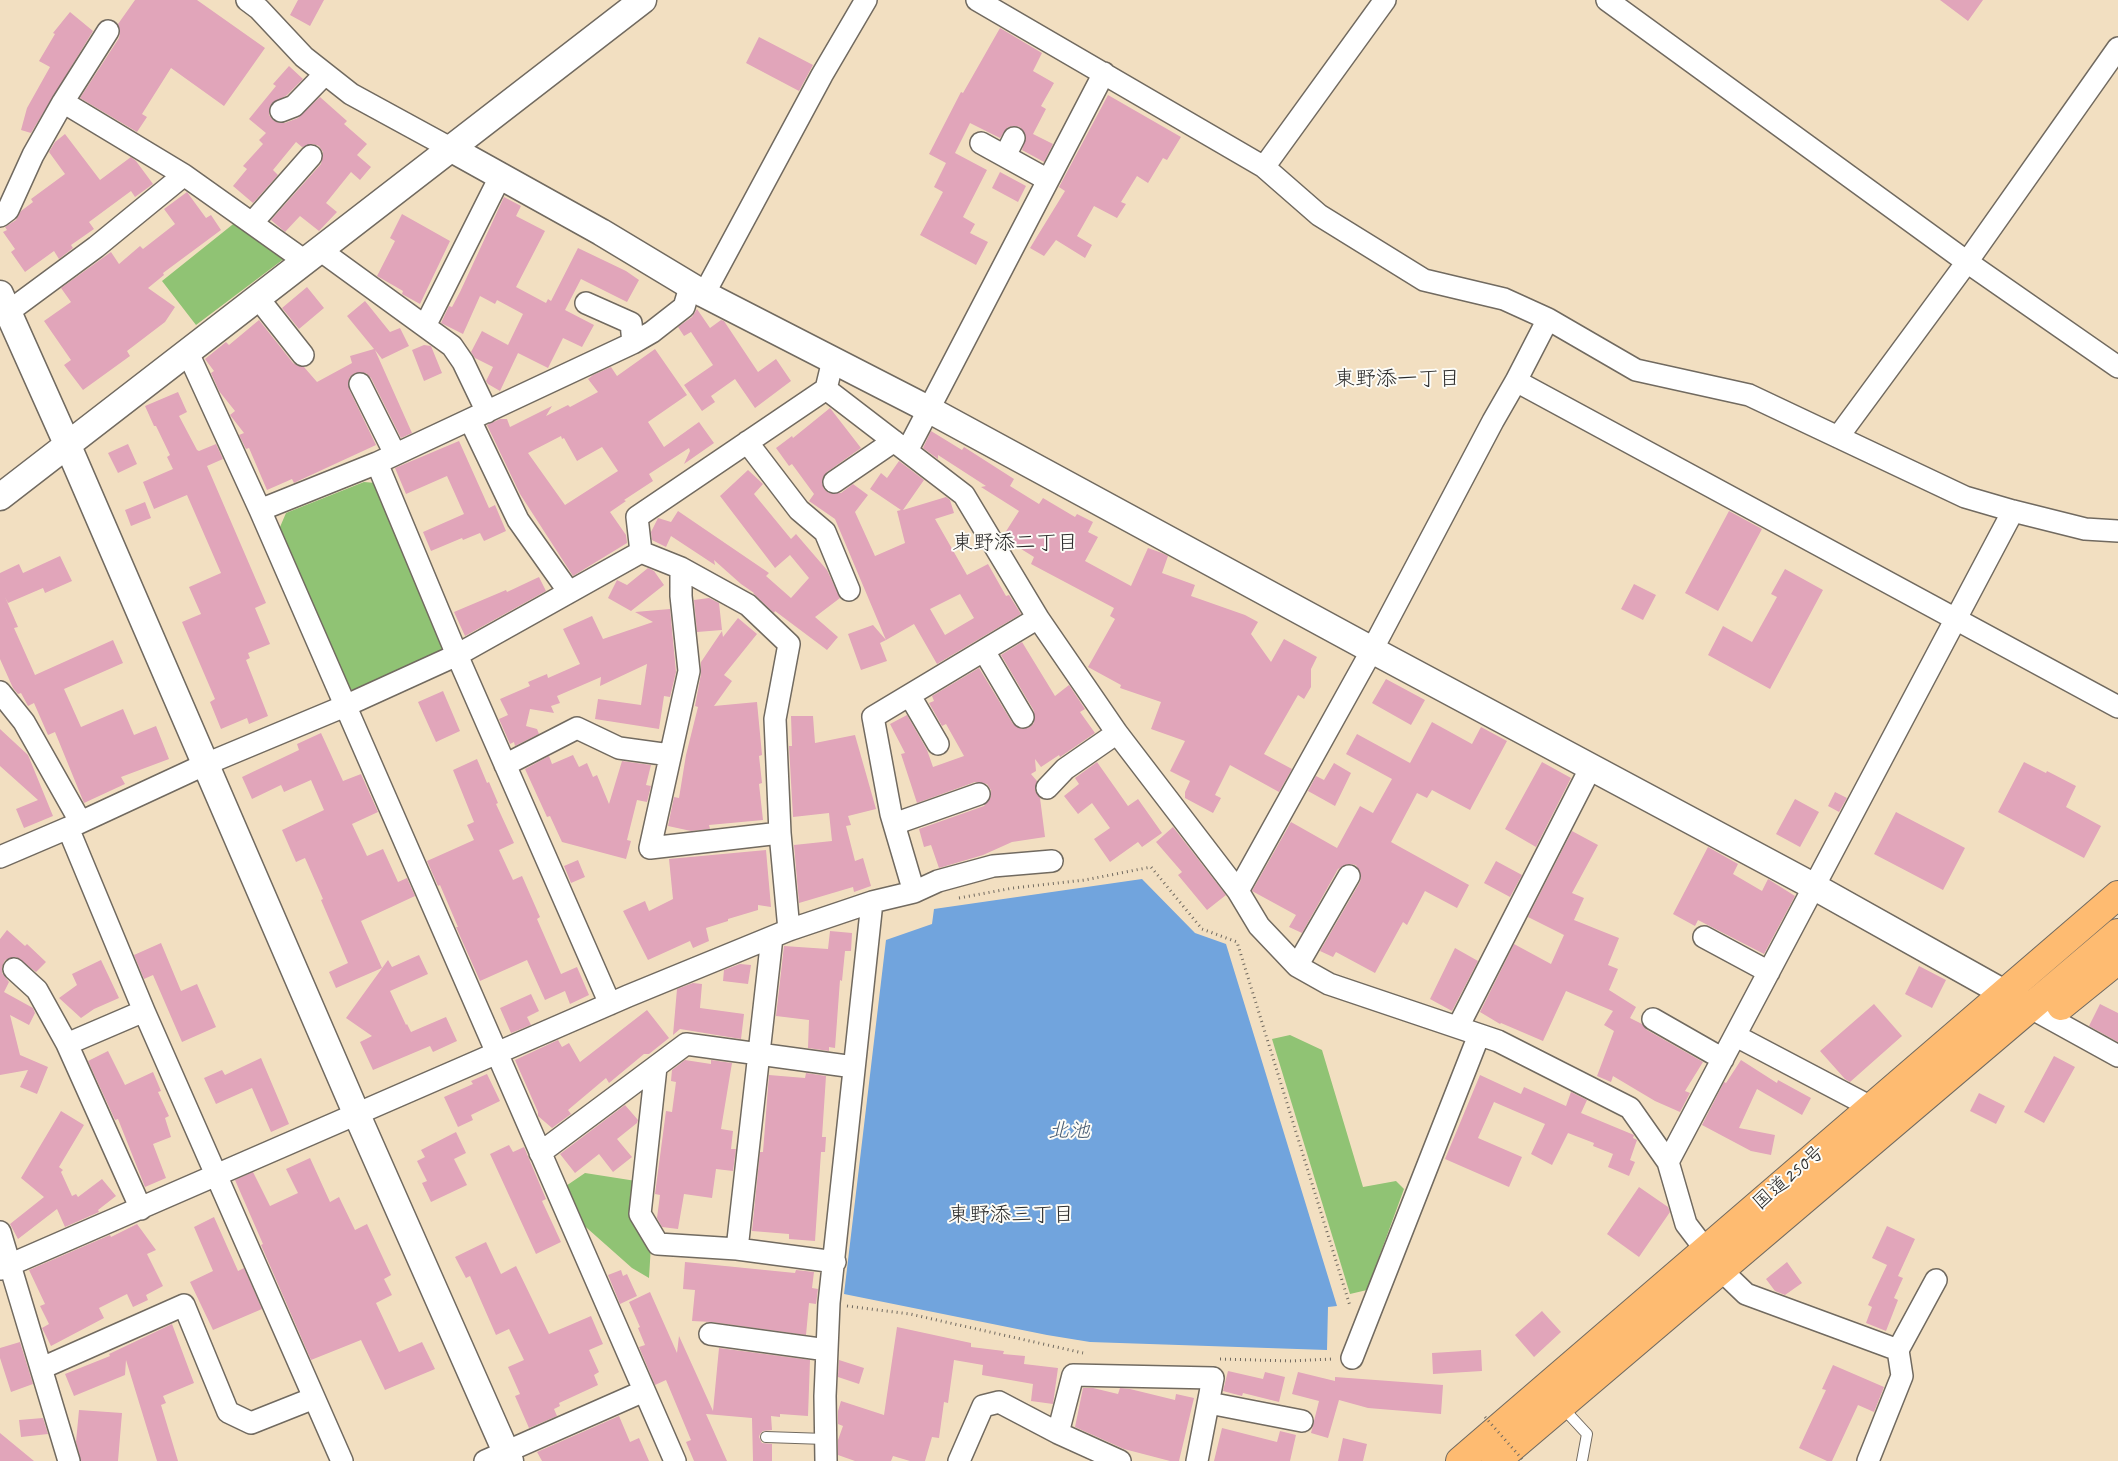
<!DOCTYPE html>
<meta charset="utf-8">
<style>
body{margin:0}
canvas{display:block;background:#f2dfc1}
</style>
<canvas width="2118" height="1461"></canvas>
<script>
const ctx = document.querySelector('canvas').getContext('2d');
ctx.lineJoin = 'round';
function fillPath(path, color) { ctx.fillStyle = color; ctx.fill(path, 'evenodd'); }
const toPath = rows => new Path2D(rows.map(r => 'M' + r).join(''));
function trace(path, color, width, dash) { ctx.strokeStyle = color; ctx.lineWidth = width; ctx.lineCap = dash ? 'butt' : 'round'; ctx.setLineDash(dash || []); ctx.stroke(path); }
function label(font, color, halo, rows, align = 'center') {
  ctx.font = font + ' Caveat,"Klee One",sans-serif'; ctx.lineWidth = 4; ctx.setLineDash([]); ctx.textBaseline = 'middle'; ctx.strokeStyle = halo; ctx.fillStyle = color; for (const [text, x, y, turn = 0] of rows) {
    ctx.save(); ctx.translate(x, y); ctx.rotate((+turn || 0) * Math.PI / 180); ctx.textAlign = isNaN(turn) ? turn : align; if (halo) ctx.strokeText(text, 0, 0); ctx.fillText(text, 0, 0); ctx.restore();
  }
}
fillPath(toPath([
 [237,221,285,258,196,325,162,281],
 [364,482,376,483,445,644,442,654,357,691,342,687,277,534,286,513],
 [1290,1035,1322,1050,1363,1187,1396,1181,1404,1189,1367,1290,1350,1294,1272,1039],
 [585,1173,636,1181,632,1222,651,1245,649,1278,632,1268,579,1221,563,1188]
]), '#90c374');
fillPath(toPath([
 [1142,879,1195,933,1226,944,1337,1306,1328,1307,1327,1350,1090,1342,1047,1335,844,1294,886,940,932,924,934,909]
]), '#71a4dd');
fillPath(toPath([
 [135,0,197,0,265,48,224,106,171,68,142,114,147,117,137,132,80,98,119,38,120,31,118,24],
 [298,0,324,0,310,26,290,15],
 [1940,0,1983,0,1968,21],
 [70,12,93,31,31,133,21,130,27,108,50,67,39,61,55,34,53,33],
 [1000,28,1042,53,1033,71,1054,83,1041,106,1046,109,1033,134,1053,144,1044,162,1022,150,1026,137,1020,127,1014,126,1008,127,1000,138,970,123,955,153,987,170,963,217,975,224,970,233,988,242,976,265,920,235,943,192,934,187,946,163,929,154,961,92,963,93],
 [759,37,813,65,799,91,746,63],
 [289,66,303,79,287,95,271,104,269,115,273,120,279,123,285,123,298,118,320,97,347,121,344,124,367,144,357,155,371,167,360,180,351,172,326,203,337,212,319,231,300,216,285,232,271,220,321,164,323,152,319,146,313,144,302,147,296,142,273,170,278,175,253,203,233,186,247,169,243,166,263,144,259,140,266,133,249,119,276,86,273,84],
 [1108,95,1181,137,1167,160,1163,158,1148,183,1137,176,1121,202,1126,204,1117,218,1094,206,1077,236,1092,245,1085,258,1056,240,1044,256,1030,248,1065,191,1059,187],
 [65,134,100,180,131,157,136,161,153,184,135,197,131,191,89,222,94,229,71,245,73,248,59,259,54,251,25,272,11,252,15,249,3,232,7,230,5,227,16,220,21,211,33,202,31,199,65,174,49,152,55,142],
 [1000,172,1026,186,1018,202,992,188],
 [187,192,206,218,211,215,221,230,163,273,164,275,148,288,175,307,165,322,127,351,130,356,83,390,64,365,71,360,44,321,71,302,61,288,111,252,119,264,140,246,143,249,175,224,164,209],
 [504,197,521,206,516,216,545,231,516,287,546,303,548,299,551,301,578,248,626,271,639,280,627,302,581,279,565,310,594,325,582,347,563,338,548,368,518,353,500,391,488,384,486,381,493,367,475,358,471,352,482,331,508,345,523,314,497,300,495,304,480,296,463,334,441,323,449,306,452,307,460,292],
 [402,214,450,241,420,304,402,294,403,291,377,276,395,241,390,238],
 [307,287,324,308,299,329,282,308],
 [365,301,390,332,400,328,409,346,382,359,375,350,412,433,401,438,371,378,366,373,355,373,349,378,349,389,376,445,298,481,294,483,292,479,267,490,249,448,246,449,239,435,244,433,230,415,235,411,219,391,211,373,214,371,205,359,226,342,229,345,259,320,293,363,298,366,304,367,317,382,352,363,350,356,374,349,347,316],
 [697,309,710,328,721,320,724,321,758,372,776,359,791,381,755,408,735,379,711,396,715,402,702,411,684,385,713,365,691,332,684,336,678,327,692,317],
 [424,345,431,346,442,373,424,381,412,350],
 [655,349,687,395,648,422,664,447,699,422,714,443,684,464,690,451,689,448,649,474,653,481,624,500,626,501,610,512,626,535,627,543,573,576,520,494,487,425,500,419,507,419,510,427,552,406,546,416,568,405,570,407,598,392,588,379,593,375,611,367,617,376],
 [561,436,562,439,564,438,577,461,602,447,618,471,565,505,528,453],
 [178,392,187,412,179,416,197,450,199,451,216,444,223,459,207,466,266,603,255,608,270,644,248,653,250,658,246,660,268,716,249,724,247,718,221,729,210,702,215,699,182,622,201,614,189,587,221,573,187,495,154,509,143,482,173,469,167,457,170,455,156,426,154,426,145,406],
 [830,408,861,448,827,472,823,477,822,483,824,489,829,493,841,493,853,484,868,495,855,512,875,556,905,543,897,511,901,510,870,489,881,473,887,478,899,461,924,480,903,510,946,497,950,500,954,513,935,519,967,575,988,564,1006,596,1009,595,1021,614,937,664,914,624,886,640,835,519,809,501,814,494,792,464,789,466,776,448,792,436,793,438],
 [960,594,974,618,945,635,930,609],
 [931,431,962,450,964,447,1014,479,1010,486,1039,504,1043,498,1075,517,1077,514,1093,522,1088,532,1098,537,1085,561,1131,586,1148,548,1162,553,1168,556,1162,573,1195,585,1191,596,1245,615,1258,622,1251,634,1271,662,1284,639,1317,657,1311,669,1311,687,1304,699,1298,695,1264,754,1292,769,1279,792,1230,765,1215,795,1221,798,1213,813,1185,798,1185,792,1190,781,1170,771,1185,741,1151,729,1161,702,1120,688,1121,685,1088,667,1115,619,1110,616,1114,608,1031,564,1034,557,1005,539,1003,536,1019,511,981,487,986,486,938,455,938,459,923,448],
 [459,441,489,508,495,505,506,531,484,541,480,533,463,540,462,538,431,551,423,532,464,514,447,476,406,494,395,468],
 [128,444,137,464,118,473,108,453],
 [748,470,763,484,754,494,791,539,796,534,827,570,840,598,815,617,838,637,827,650,775,611,774,613,753,593,754,593,741,584,714,560,715,565,671,536,666,547,652,540,651,532,658,518,671,522,678,511,769,573,766,576,791,598,809,578,790,555,775,568,720,496],
 [145,502,151,518,131,526,125,510],
 [1729,511,1762,529,1718,611,1685,593],
 [60,556,72,581,45,593,43,588,8,603,5,597,18,627,14,628,35,675,113,640,123,663,64,689,81,727,123,709,134,735,156,726,169,759,121,777,125,784,84,803,55,732,48,735,34,703,28,706,21,693,18,694,13,688,0,659,0,573,19,564,23,573],
 [648,568,654,571,664,585,631,611,608,598,617,580,627,585],
 [1785,569,1823,590,1770,689,1708,655,1723,626,1752,642,1777,597,1771,594],
 [539,577,546,591,465,636,454,612,506,590,507,592],
 [1634,584,1656,595,1643,620,1621,609],
 [709,598,719,603,722,630,697,632,694,600],
 [670,609,676,672,670,697,664,696,659,729,595,719,598,699,641,705,647,664,600,686,601,677,557,696,560,703,551,706,554,713,530,709,526,726,537,729,539,734,515,746,514,742,510,744,499,719,508,715,500,699,530,686,528,682,547,674,548,678,580,664,563,629,592,616,603,639,653,622,635,612],
 [738,618,757,634,724,675,732,681,714,706,757,702,762,755,759,756,762,783,759,784,763,820,709,825,710,829,691,831,668,826,674,797,679,798,686,755,698,707,695,706,701,674,701,662,722,631,723,637],
 [873,625,886,640,880,643,887,661,861,670,848,634],
 [1022,642,1055,696,1069,685,1085,709,1080,712,1095,733,1060,757,1059,755,1041,767,1035,759,1036,771,1031,774,1037,781,1035,791,1040,798,1045,837,1012,842,983,855,939,868,931,845,924,847,919,829,984,806,991,797,991,790,987,784,975,782,917,803,901,754,905,753,890,724,907,715,927,750,933,767,964,756,946,724,942,726,929,703,934,701,932,696,979,668,1013,724,1023,729,1030,727,1034,723,1034,711,1001,655],
 [1386,679,1425,700,1411,725,1372,703],
 [443,691,460,731,436,742,418,702],
 [791,716,813,716,815,743,855,735,876,809,848,816,851,825,846,826,855,861,863,858,871,886,854,892,853,887,799,903,794,845,832,841,829,813,793,817,789,746,792,746],
 [1432,722,1472,744,1481,727,1507,741,1470,810,1432,790,1427,798,1417,793,1391,842,1469,885,1457,908,1425,891,1407,925,1403,922,1375,973,1336,952,1333,957,1320,951,1360,882,1361,876,1356,865,1349,864,1338,869,1302,933,1289,927,1296,915,1252,891,1291,822,1337,848,1360,806,1373,813,1392,779,1346,754,1357,734,1410,763],
 [0,729,28,755,53,816,24,828,16,809,38,800,0,766],
 [321,733,343,781,361,774,378,812,352,824,367,856,383,849,398,882,407,878,415,896,361,921,382,968,336,988,329,972,348,963,321,900,323,899,305,858,296,862,282,830,324,810,311,780,284,792,281,785,252,799,242,777,299,750,297,744],
 [573,755,579,767,587,763,593,777,597,775,609,804,622,761,651,765,646,785,651,786,647,802,637,800,627,840,631,841,626,859,562,842,550,816,547,817,525,769,549,756,552,764],
 [477,759,487,783,489,782,498,803,496,804,514,843,499,850,513,880,522,876,540,917,537,919,561,974,577,967,589,995,570,1004,565,991,545,1000,527,960,480,981,456,927,458,927,440,885,438,886,427,861,474,840,467,825,474,822,453,770],
 [1097,762,1128,806,1138,799,1162,833,1142,847,1138,842,1110,862,1094,839,1110,828,1092,803,1078,814,1064,796,1079,784,1075,778],
 [1542,762,1571,778,1536,847,1505,829],
 [2024,762,2046,773,2047,771,2076,786,2066,807,2101,826,2084,858,1998,812],
 [1334,763,1351,773,1335,806,1308,791,1316,776,1324,780],
 [1835,792,1847,798,1839,812,1828,806],
 [1795,799,1819,812,1800,847,1776,834],
 [1896,812,1965,848,1943,890,1874,854],
 [1173,827,1226,895,1207,910,1178,875,1182,872,1156,842],
 [1572,831,1598,845,1572,893,1584,898,1574,920,1619,938,1608,965,1618,969,1609,990,1636,1007,1630,1018,1642,1024,1647,1030,1703,1062,1685,1091,1690,1093,1680,1112,1655,1101,1613,1076,1611,1082,1597,1076,1614,1031,1604,1025,1613,1011,1566,991,1543,1041,1501,1023,1500,1024,1480,1012,1514,944,1551,964,1564,935,1528,917],
 [1708,847,1738,864,1733,874,1762,891,1768,879,1795,896,1764,954,1698,920,1695,926,1673,914],
 [766,850,771,907,758,905,758,910,728,919,728,921,706,928,709,941,693,948,690,941,648,960,623,911,645,901,649,911,673,899,669,859],
 [578,860,585,877,571,883,564,866],
 [1496,861,1522,875,1510,897,1484,883],
 [7,930,25,946,27,944,46,962,36,972,16,957,5,960,2,967,2,973,9,982,4,992,33,1008,35,1013,29,1025,10,1015,20,1055,48,1067,37,1094,20,1087,28,1070,0,1075,0,939],
 [830,931,852,933,851,951,845,951,842,981,840,980,835,1048,829,1047,829,1051,808,1048,809,1020,776,1016,784,946,828,949],
 [161,943,181,991,197,984,216,1027,182,1042,153,975,144,979,134,955],
 [1455,948,1478,961,1452,1011,1430,999],
 [419,955,428,974,390,991,406,1025,407,1024,411,1032,446,1017,457,1041,433,1052,430,1046,373,1070,360,1042,372,1036,346,1018,388,960,392,967],
 [101,960,119,998,94,1009,81,1018,59,998,77,985,72,974],
 [740,964,751,965,748,984,723,981,724,970],
 [1919,966,1946,980,1932,1008,1905,994],
 [693,983,702,984,700,1008,744,1014,741,1039,680,1029,673,1035,677,989],
 [531,994,539,1011,527,1017,531,1025,511,1033,500,1008],
 [1874,1004,1902,1036,1850,1082,1845,1079,1820,1051],
 [2100,1004,2118,1013,2118,1042,2089,1026],
 [647,1010,669,1038,649,1054,644,1054,609,1083,606,1078,568,1110,571,1114,552,1128,538,1116,538,1112,515,1060,558,1040,562,1047,569,1043,580,1062],
 [108,1051,125,1085,153,1072,161,1091,158,1092,169,1116,165,1118,171,1137,153,1144,166,1178,145,1187,118,1119,115,1120,88,1061],
 [2054,1056,2075,1067,2044,1123,2024,1112],
 [261,1058,289,1124,271,1132,252,1088,216,1104,204,1078,222,1070,225,1075],
 [685,1060,711,1064,711,1060,732,1063,721,1129,733,1131,731,1149,736,1149,733,1171,716,1169,712,1198,684,1194,678,1229,662,1227,657,1218,660,1195,655,1194,666,1111,672,1112,676,1082,671,1081,672,1070],
 [1741,1060,1777,1083,1778,1080,1811,1098,1802,1115,1757,1089,1739,1128,1775,1135,1771,1155,1751,1151,1702,1125,1724,1082,1726,1083],
 [806,1073,826,1076,822,1137,826,1137,825,1152,821,1152,815,1241,789,1239,789,1234,752,1231,760,1152,763,1152,769,1075,805,1078],
 [487,1074,500,1101,471,1115,473,1120,458,1127,444,1097,473,1084,471,1081],
 [1480,1075,1521,1094,1524,1087,1566,1106,1571,1092,1587,1100,1581,1113,1634,1135,1633,1138,1637,1140,1630,1160,1635,1162,1629,1176,1608,1167,1613,1154,1593,1146,1594,1143,1568,1133,1552,1165,1531,1154,1545,1124,1494,1102,1478,1138,1522,1157,1509,1187,1445,1159],
 [1979,1093,2005,1106,1996,1124,1970,1111],
 [625,1105,638,1120,637,1123,617,1139,632,1157,613,1172,599,1154,575,1173,560,1154],
 [61,1111,84,1125,59,1167,63,1170,61,1172,72,1196,76,1194,78,1197,102,1179,116,1196,98,1210,99,1212,65,1227,57,1209,18,1239,10,1224,44,1197,21,1178],
 [456,1132,466,1153,454,1159,467,1185,431,1202,422,1183,427,1181,417,1161,425,1157,421,1150],
 [509,1145,513,1152,524,1147,546,1199,542,1201,561,1242,536,1254,490,1154],
 [310,1158,330,1202,339,1197,355,1230,367,1224,391,1275,384,1279,392,1295,376,1303,399,1352,422,1342,435,1369,385,1390,361,1340,311,1360,261,1245,263,1244,235,1180,253,1172,270,1206,298,1193,286,1169],
 [1639,1187,1668,1207,1670,1212,1639,1257,1607,1234],
 [214,1217,238,1271,244,1268,262,1309,213,1330,190,1282,213,1271,194,1227],
 [137,1224,156,1250,147,1254,163,1286,146,1295,148,1300,133,1307,127,1294,99,1308,104,1318,51,1346,42,1328,49,1324,40,1306,45,1304,29,1270,110,1235,111,1237],
 [1887,1226,1915,1239,1898,1276,1903,1278,1894,1298,1898,1300,1886,1331,1866,1323,1872,1307,1868,1305,1887,1265,1872,1258],
 [486,1242,501,1274,516,1266,549,1334,591,1316,603,1344,589,1350,599,1372,594,1375,598,1385,559,1403,560,1406,554,1409,557,1416,529,1428,515,1396,520,1394,508,1367,524,1360,509,1329,496,1335,470,1276,466,1278,455,1257],
 [685,1262,795,1273,796,1270,814,1272,812,1288,818,1289,816,1304,809,1303,806,1335,712,1322,692,1321,695,1290,683,1289],
 [1787,1262,1802,1283,1785,1295,1775,1291,1766,1279],
 [621,1270,623,1276,627,1274,637,1296,620,1304,608,1275],
 [650,1292,677,1353,679,1336,713,1411,719,1348,810,1360,808,1416,780,1414,780,1417,771,1416,772,1430,763,1431,760,1434,759,1437,762,1443,772,1444,772,1461,753,1461,752,1418,706,1414,727,1461,694,1461,686,1442,691,1440,666,1380,655,1385,639,1347,645,1345,638,1328,640,1327,629,1302],
 [1542,1311,1561,1332,1534,1357,1515,1335],
 [172,1324,194,1383,163,1396,166,1403,161,1405,178,1461,157,1461,126,1360,125,1375,74,1396,65,1374,110,1356,109,1354],
 [897,1327,971,1343,971,1347,1004,1351,1003,1354,1025,1356,1024,1364,1058,1368,1053,1404,1031,1401,1033,1384,982,1375,983,1365,954,1360,948,1403,944,1402,939,1438,932,1437,925,1461,910,1461,893,1456,891,1461,855,1461,838,1455,838,1440,843,1426,838,1424,838,1411,841,1401,884,1415],
 [20,1342,33,1384,11,1392,0,1358,0,1348],
 [1481,1350,1482,1371,1433,1374,1432,1353],
 [839,1360,864,1368,859,1384,838,1377],
 [1833,1365,1884,1387,1874,1412,1858,1405,1832,1461,1827,1461,1799,1448,1826,1390,1822,1389],
 [1228,1371,1263,1379,1265,1372,1285,1377,1279,1402,1243,1393,1242,1396,1223,1391],
 [1298,1372,1335,1381,1335,1377,1443,1385,1441,1414,1368,1408,1339,1400,1328,1438,1311,1433,1319,1401,1292,1394],
 [1083,1388,1093,1388,1118,1394,1120,1388,1130,1389,1175,1400,1176,1394,1194,1398,1179,1461,1170,1461,1124,1449,1075,1427],
 [79,1410,122,1413,118,1461,81,1461,76,1442],
 [619,1416,630,1442,639,1438,649,1461,542,1461,537,1452],
 [43,1418,48,1434,21,1437,19,1420],
 [1222,1428,1277,1442,1280,1431,1296,1435,1290,1461,1214,1461],
 [0,1433,34,1461,0,1461],
 [1343,1438,1367,1444,1363,1461,1338,1461]
]), '#e1a5ba');
const service = toPath([
 [1562,1407,1587,1434,1582,1461],
 [766,1437,825,1439]
]);
const minor = toPath([
 [247,0,259,9,304,57,351,94,450,148],
 [977,0,1264,167,1319,215,1424,280,1504,299,1548,319,1516,381,1493,421,1372,650,1238,891],
 [1607,0,1967,262,2118,367],
 [63,102,108,31],
 [281,111,294,106,325,74],
 [981,143,1048,180],
 [1005,156,1014,138],
 [1264,167,1385,0],
 [184,175,305,261],
 [0,216,8,210,33,155,63,102,184,175,96,247,8,312],
 [252,223,311,156],
 [320,250,452,346,463,362,487,412],
 [704,294,822,75,866,0],
 [258,298,303,355],
 [586,303,631,323,633,343],
 [1548,319,1636,370,1749,395,1965,497,2013,511,2085,529,2118,531],
 [425,326,501,175],
 [188,353,260,510,675,1461],
 [833,360,826,389,964,495,1038,618,1117,733,1238,891,1259,926,1297,966,1329,984,1498,1041,1630,1108,1668,1162,1686,1224,1721,1270,1746,1294,1898,1350,1902,1376,1868,1461],
 [1516,381,2118,707],
 [360,384,395,454],
 [470,420,518,520,569,592],
 [1838,437,1967,262,2118,48],
 [747,442,799,510,825,532,849,590],
 [907,451,1104,73],
 [377,463,457,655,610,1004],
 [834,482,894,441],
 [260,510,377,463,633,343,652,332,684,307,691,284],
 [641,552,637,517,826,389],
 [681,568,681,596,689,671,650,848,780,833],
 [984,651,1023,717],
 [0,692,24,722,80,821],
 [910,696,938,744],
 [505,765,577,728,619,748,670,755],
 [1047,788,1065,769,1117,733],
 [894,824,979,794],
 [68,828,144,1011,342,1461],
 [0,857,68,828,206,764,345,706,457,655,641,552,681,568,748,605,789,644,775,719,780,833,789,930],
 [914,892,938,881,993,866,1052,861],
 [1704,937,1769,972],
 [1297,966,1349,876],
 [14,969,37,990,67,1044],
 [2031,1008,2118,1056],
 [1653,1019,1723,1059],
 [1458,1027,1591,767],
 [1736,1036,1871,1107],
 [656,1067,640,1214,658,1244,737,1249,835,1262],
 [540,1153,686,1044,854,1067],
 [1668,1162,2013,511],
 [141,1209,67,1044,144,1011],
 [0,1232,69,1461],
 [737,1249,772,937],
 [0,1269,628,996,789,930,872,902,914,892,891,814,873,717,1038,618],
 [710,1334,827,1350],
 [1898,1350,1936,1280],
 [1352,1358,1479,1035],
 [42,1368,184,1305,228,1412,251,1423,314,1398],
 [1209,1403,1302,1421],
 [1058,1433,1073,1375,1213,1378,1197,1461],
 [485,1461,644,1391],
 [826,1461,825,1396,829,1303,872,902],
 [959,1461,983,1406,999,1402,1058,1433,1120,1461]
]);
const tertiary = toPath([
 [450,148,601,232,704,294,928,409,1372,650,1813,886,2022,1003],
 [0,294,68,446,357,1115,510,1461],
 [0,497,643,0]
]);
const trunk = toPath([
 [2061,1006,2118,960],
 [1460,1461,2118,895],
 [1496,1461,2118,933]
]);
trace(service, '#716a60', 12);
trace(minor, '#716a60', 24);
trace(tertiary, '#716a60', 29);
trace(trunk, '#716a60', 30);
trace(toPath([
 [959,898,1013,888,1085,880,1151,867,1202,929,1237,942,1350,1306],
 [847,1306,910,1314,1083,1353],
 [1220,1359,1291,1361,1333,1359]
]), '#716a60', 3, [1, 4]);
trace(service, '#fff', 10);
trace(minor, '#fff', 21);
trace(tertiary, '#fff', 26);
trace(trunk, '#febb71', 28);
trace(toPath([
 [1485,1417,1523,1460]
]), '#716a60', 3, [1, 4]);
label('20px', '#2b2b2b', '#fdfcf7', [
 ["国道250号",1789,1178,-41]
]);
label('21px', '#2b2b2b', '#fdfcf7', [
 ["東野添一丁目",1397,379],
 ["東野添二丁目",1015,543],
 ["東野添三丁目",1011,1215]
]);
label('italic 21px', '#475b72', '#fdfcf7', [
 ["北池",1069,1131]
]);
</script>
